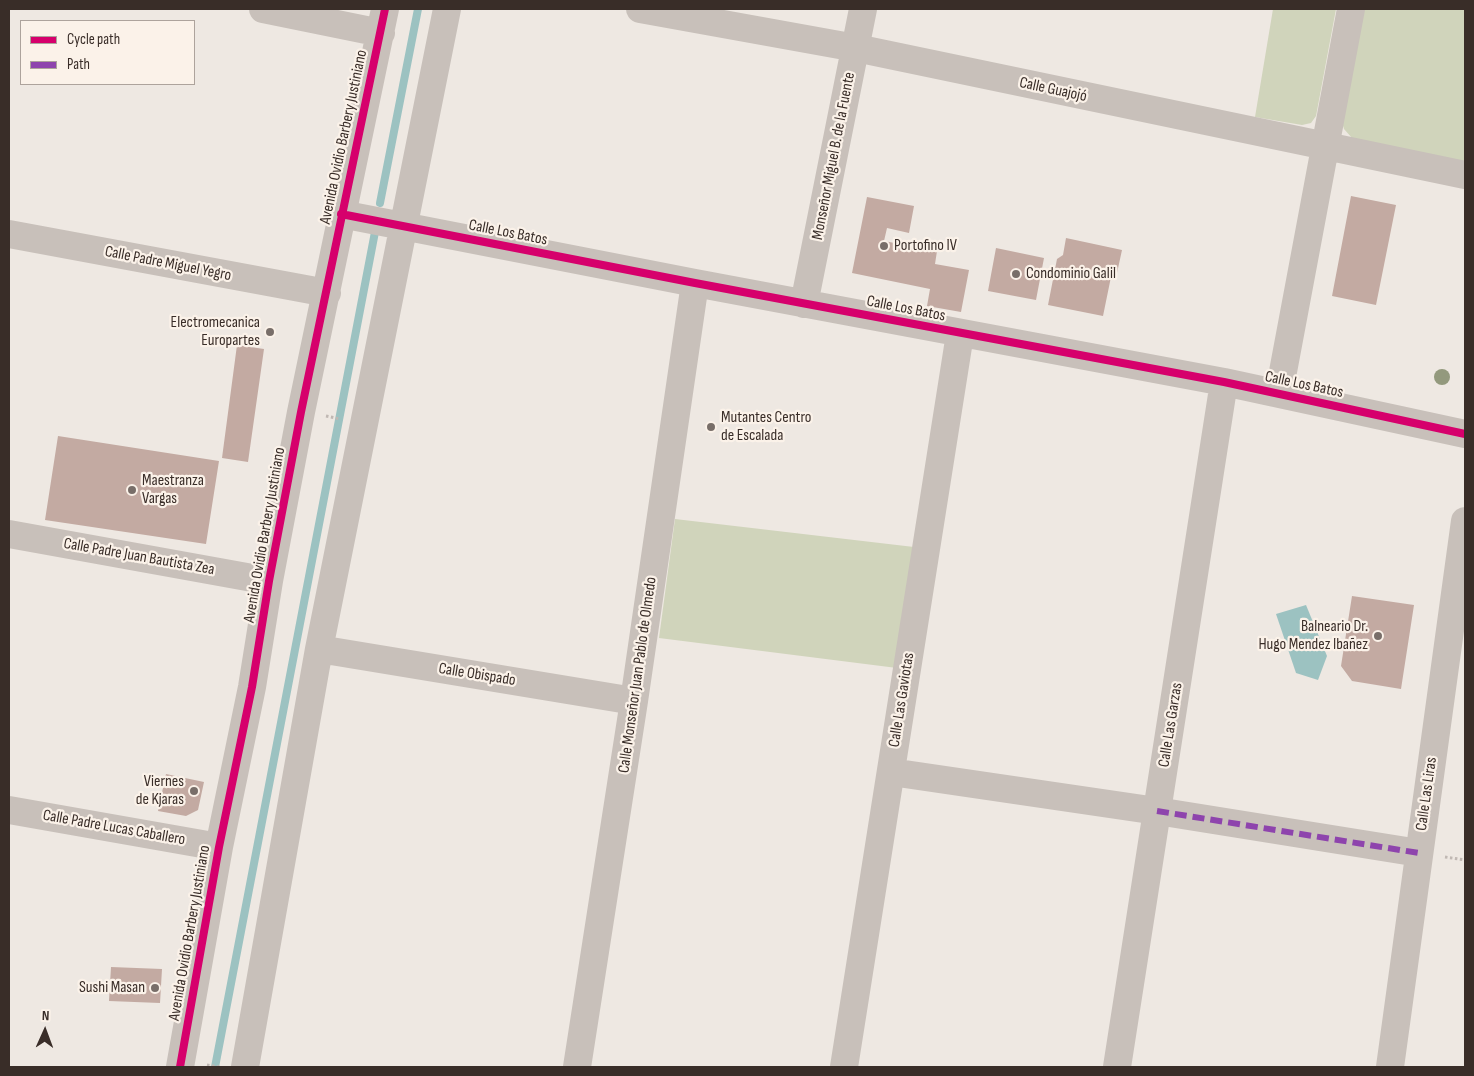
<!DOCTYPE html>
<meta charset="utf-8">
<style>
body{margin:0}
#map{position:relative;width:1474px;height:1076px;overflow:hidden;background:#eee8e2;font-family:"Sofia Sans Condensed",sans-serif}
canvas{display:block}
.frame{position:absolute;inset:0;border:10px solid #392d28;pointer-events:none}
.legend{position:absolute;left:20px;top:20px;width:175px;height:65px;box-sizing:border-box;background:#fbf2e9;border:1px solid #ada39c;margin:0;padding:6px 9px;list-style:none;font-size:15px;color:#392d28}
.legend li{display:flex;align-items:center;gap:10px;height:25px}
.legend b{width:25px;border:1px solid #ada39c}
.north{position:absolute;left:20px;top:1006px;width:50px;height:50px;-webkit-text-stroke:4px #fbf2e9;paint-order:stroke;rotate:2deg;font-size:14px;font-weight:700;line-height:20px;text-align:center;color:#392d28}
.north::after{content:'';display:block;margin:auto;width:18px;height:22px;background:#392d28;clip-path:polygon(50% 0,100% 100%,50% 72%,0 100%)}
</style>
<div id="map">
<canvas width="1474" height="1076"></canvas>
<div class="frame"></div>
<ul class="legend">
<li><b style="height:6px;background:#d6006c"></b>Cycle path</li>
<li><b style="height:6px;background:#8e44ad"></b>Path</li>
</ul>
<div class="north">N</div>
</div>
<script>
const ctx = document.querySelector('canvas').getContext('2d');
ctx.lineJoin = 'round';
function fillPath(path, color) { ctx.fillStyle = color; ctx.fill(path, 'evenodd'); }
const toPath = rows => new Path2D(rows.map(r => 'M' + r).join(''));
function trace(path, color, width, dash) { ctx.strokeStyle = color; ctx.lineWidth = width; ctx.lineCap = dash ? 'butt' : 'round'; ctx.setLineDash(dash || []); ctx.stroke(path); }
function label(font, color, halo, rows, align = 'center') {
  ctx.font = font + ' "Sofia Sans Condensed",sans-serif'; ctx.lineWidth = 4.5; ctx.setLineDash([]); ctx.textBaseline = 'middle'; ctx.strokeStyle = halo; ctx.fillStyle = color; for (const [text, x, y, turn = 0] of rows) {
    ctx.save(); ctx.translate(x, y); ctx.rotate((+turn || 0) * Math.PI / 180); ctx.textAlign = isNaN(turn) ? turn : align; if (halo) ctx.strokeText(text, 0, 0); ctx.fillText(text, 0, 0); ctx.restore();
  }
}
fillPath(toPath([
 [1273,9,1336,9,1316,116,1311,123,1302,125,1255,117],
 [1362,9,1465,9,1465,162,1352,138,1344,129,1341,119],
 [675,519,914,547,897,668,659,638]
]), '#d0d4bb');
fillPath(toPath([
 [1306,605,1327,656,1318,680,1296,673,1276,614]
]), '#9cc2c1');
trace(toPath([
 [380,203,418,9],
 [215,1067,375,232]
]), '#9cc2c1', 8);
fillPath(toPath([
 [1351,196,1396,205,1376,305,1332,296],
 [867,197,914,206,909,233,887,228,884,241,937,251,935,264,969,270,961,312,927,306,930,289,852,273],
 [1066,238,1122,250,1117,273,1112,272,1103,316,1048,305,1057,259,1063,255],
 [996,248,1044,258,1036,300,988,291],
 [237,345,264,349,248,462,222,458],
 [58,436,219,461,206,544,45,520],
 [1352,596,1414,605,1401,689,1352,681,1341,666],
 [166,774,204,782,198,810,186,816,158,811],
 [111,967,162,969,160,1003,109,1001]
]), '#c3aaa2');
trace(toPath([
 [326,416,340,419],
 [1445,857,1465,860],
 [207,1065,220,1067]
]), '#c0b8b3', 3, [2.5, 2.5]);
trace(toPath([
 [263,9,381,33],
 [640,9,856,48,1465,175],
 [341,214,695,283,1224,382,1465,434],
 [9,234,327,293],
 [804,304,863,9],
 [1279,393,1351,9],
 [9,534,269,581],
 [319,649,634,701],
 [891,772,1157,811,1419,853],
 [9,810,219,847],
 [180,1067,219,847,252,687,269,581,301,412,385,9],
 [245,1067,319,649,447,9],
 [577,1067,634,701,695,283],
 [844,1067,960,334],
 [1117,1067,1224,382],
 [1390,1067,1465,521]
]), '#c8c0ba', 28);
trace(toPath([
 [1157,811,1419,853]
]), '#8e44ad', 6, [12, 6]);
trace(toPath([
 [341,214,695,283,1224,382,1465,434],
 [180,1067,219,847,252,687,269,581,301,412,385,9]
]), '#d6006c', 8);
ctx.fillStyle = '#93997d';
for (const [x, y] of [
 [1442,377]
]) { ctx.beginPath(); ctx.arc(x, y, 8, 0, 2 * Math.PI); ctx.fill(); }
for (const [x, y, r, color] of [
 [884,246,5,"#786e69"],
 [1016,274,5,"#786e69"],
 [270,332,5,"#786e69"],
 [711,427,5,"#786e69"],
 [132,490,5,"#786e69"],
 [1378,636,5,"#786e69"],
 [194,791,5,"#786e69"],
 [155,988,5,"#786e69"]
]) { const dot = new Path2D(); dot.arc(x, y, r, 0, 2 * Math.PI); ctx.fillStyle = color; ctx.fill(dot); trace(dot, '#fbf2e9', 2); }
label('16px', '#392d28', '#fbf2e9', [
 ["Calle Guajojó",1053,90,12],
 ["Avenida Ovidio Barbery Justiniano",344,137,-78],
 ["Monseñor Miguel B. de la Fuente",834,156,-79],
 ["Calle Los Batos",508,233,11],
 ["Calle Padre Miguel Yegro",168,264,11],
 ["Calle Los Batos",906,309,11],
 ["Calle Los Batos",1304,385,12],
 ["Avenida Ovidio Barbery Justiniano",265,535,-80],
 ["Calle Padre Juan Bautista Zea",139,557,10],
 ["Calle Obispado",477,675,9],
 ["Calle Monseñor Juan Pablo de Olmedo",638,675,-82],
 ["Calle Las Gaviotas",902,700,-81],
 ["Calle Las Garzas",1171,725,-81],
 ["Calle Las Liras",1427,794,-82],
 ["Calle Padre Lucas Caballero",114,828,10],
 ["Avenida Ovidio Barbery Justiniano",190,933,-80]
]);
label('16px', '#392d28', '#fbf2e9', [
 ["Portofino IV",894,246],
 ["Condominio Galil",1026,274],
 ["Electromecanica",260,323,"right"],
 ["Europartes",260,341,"right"],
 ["Mutantes Centro",721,418],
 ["de Escalada",721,436],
 ["Maestranza",142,481],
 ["Vargas",142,499],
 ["Balneario Dr.",1368,627,"right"],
 ["Hugo Mendez Ibañez",1368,645,"right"],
 ["Viernes",184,782,"right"],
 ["de Kjaras",184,800,"right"],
 ["Sushi Masan",145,988,"right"]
], 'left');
</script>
